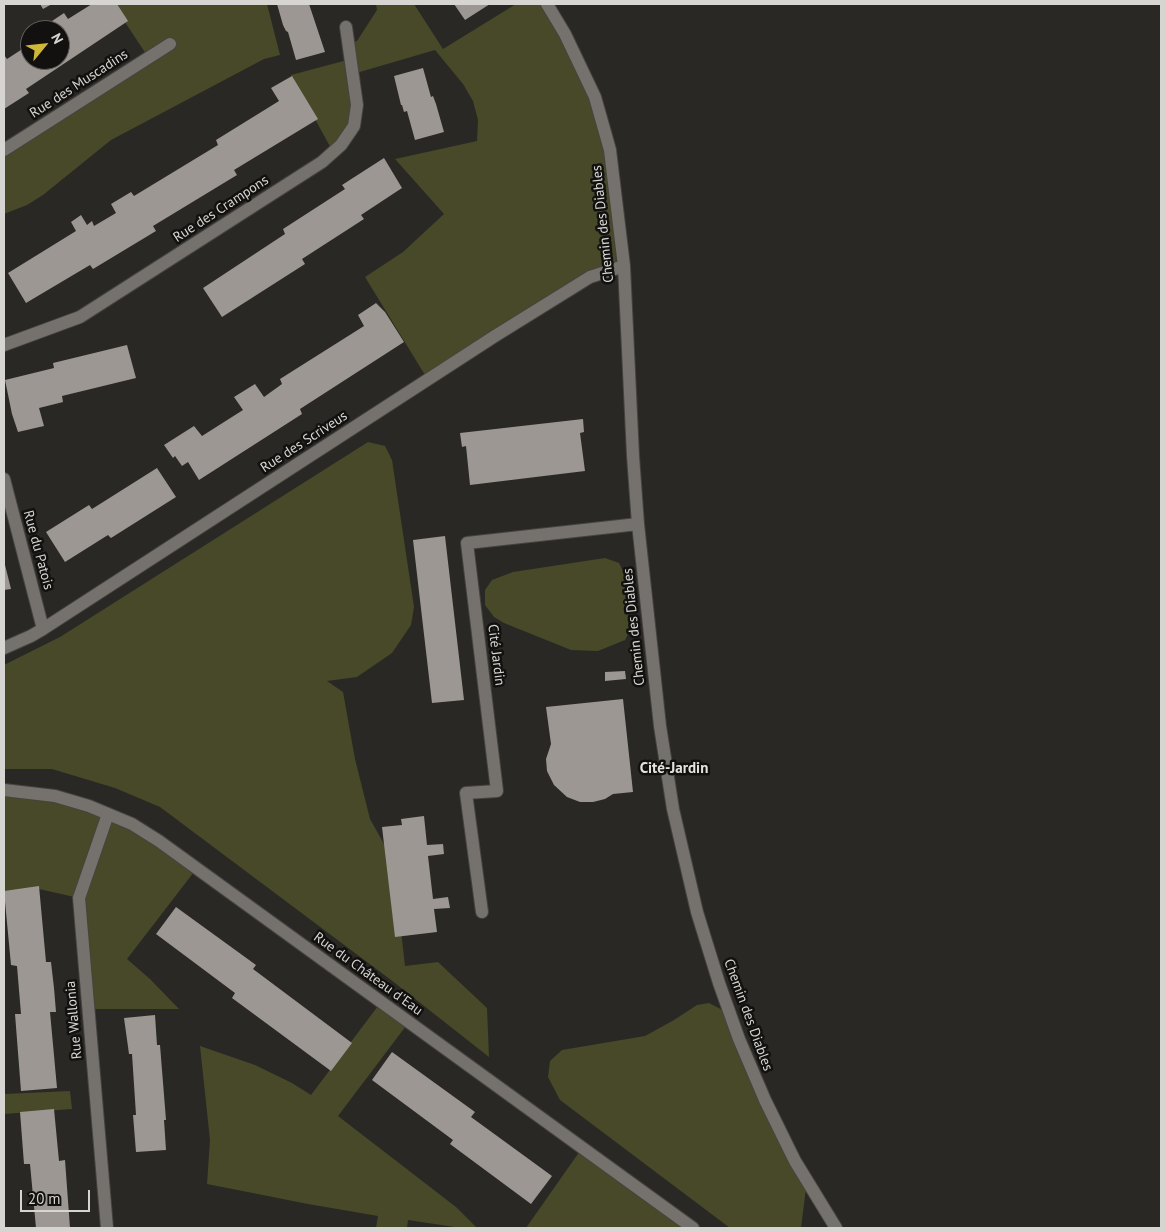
<!DOCTYPE html>
<meta charset="utf-8">
<style>
body{margin:0}
#map{position:relative;width:1165px;height:1232px;overflow:hidden;background:#2a2824;font-family:"PT Sans",sans-serif}
canvas{display:block}
.frame{position:absolute;inset:0;border:5px solid #d6d5d2;pointer-events:none}
.north{position:absolute;left:20px;top:20px;width:50px;height:50px;box-sizing:border-box;background:#12110f;border:1px solid #605f5d;border-radius:50%;rotate:62deg;font-size:14px;font-weight:700;line-height:20px;text-align:center;color:#d6d5d2}
.north::after{content:'';display:block;margin:auto;width:18px;height:22px;background:#cfb837;clip-path:polygon(50% 0,100% 100%,50% 72%,0 100%)}
.scale{position:absolute;left:20px;top:1190px;width:70px;height:22px;box-sizing:border-box;border:2px solid #d6d5d2;border-top:0;padding-left:6px;font-size:15px;line-height:18px;white-space:nowrap;color:#d6d5d2;-webkit-text-stroke:4px #12110f;paint-order:stroke}
</style>
<div id="map">
<canvas width="1165" height="1232"></canvas>
<div class="frame"></div>
<div class="north">N</div>
<div class="scale">20 m</div>
</div>
<script>
const ctx = document.querySelector('canvas').getContext('2d');
ctx.lineJoin = 'round';
function fillPath(path, color) { ctx.fillStyle = color; ctx.fill(path, 'evenodd'); }
const toPath = rows => new Path2D(rows.map(r => 'M' + r).join(''));
function trace(path, color, width, dash) { ctx.strokeStyle = color; ctx.lineWidth = width; ctx.lineCap = dash ? 'butt' : 'round'; ctx.setLineDash(dash || []); ctx.stroke(path); }
function label(font, color, halo, rows, align = 'center') {
  ctx.font = font + ' "PT Sans",sans-serif'; ctx.lineWidth = 5; ctx.setLineDash([]); ctx.textBaseline = 'middle'; ctx.strokeStyle = halo; ctx.fillStyle = color; for (const [text, x, y, turn = 0] of rows) {
    ctx.save(); ctx.translate(x, y); ctx.rotate((+turn || 0) * Math.PI / 180); ctx.textAlign = isNaN(turn) ? turn : align; if (halo) ctx.strokeText(text, 0, 0); ctx.fillText(text, 0, 0); ctx.restore();
  }
}
fillPath(toPath([
 [113,4,267,4,280,55,264,59,111,140,43,195,27,205,4,214,4,150,148,57],
 [376,4,414,4,443,49,516,4,547,4,595,98,624,266,590,277,428,380,365,277,403,252,444,214,395,159,477,141,478,120,473,101,463,84,435,50,353,74,354,126,333,152,291,75,351,59,348,43,357,41,377,10],
 [368,442,385,446,392,460,414,607,411,625,392,653,357,677,327,681,343,692,355,759,370,819,393,860,405,966,438,962,487,1008,489,1057,391,980,160,807,115,788,52,769,4,769,4,665,60,637],
 [605,558,619,563,625,575,629,632,625,640,598,651,571,650,504,623,494,617,485,605,485,590,492,580,513,572],
 [4,790,89,806,197,868,127,959,150,979,179,1009,88,1009,79,898,39,889,4,891],
 [381,1002,409,1022,338,1116,456,1207,477,1228,461,1228,408,1220,407,1228,376,1228,378,1216,308,1204,207,1184,210,1140,200,1046,255,1065,292,1083,311,1095],
 [709,1003,730,1014,807,1180,801,1228,730,1228,560,1100,548,1077,550,1061,562,1050,645,1036,674,1020,697,1005],
 [70,1091,72,1109,4,1114,4,1094],
 [582,1148,693,1228,526,1228]
]), '#474929');
fillPath(toPath([
 [40,4,52,4,43,9],
 [92,4,117,4,128,21,26,89,29,93,4,109,4,55,7,59,30,44,30,60,60,60,60,30,46,30,43,27,64,13,68,19],
 [277,4,309,4,325,52,296,60,288,32,286,31,283,25],
 [454,4,490,4,465,20],
 [423,68,431,97,433,96,436,104,444,132,415,140,407,111,404,112,402,105,401,105,394,76],
 [292,76,318,119,234,170,237,175,153,226,156,231,93,269,90,265,26,303,8,273,76,231,71,222,81,215,87,225,92,221,94,226,116,213,111,204,131,192,134,196,218,145,216,140,279,101,271,88],
 [384,158,402,188,361,215,364,219,302,259,305,264,222,317,203,288,285,234,283,229,345,189,342,185],
 [376,303,385,312,404,342,300,409,302,414,199,480,188,462,182,466,175,456,173,458,164,445,194,426,202,436,243,410,234,397,255,384,264,397,282,384,280,379,364,326,358,315],
 [127,345,136,378,62,396,63,402,39,408,44,426,18,432,12,414,5,380,54,368,53,363],
 [583,419,584,432,580,433,585,471,470,485,466,446,462,447,460,433],
 [157,468,176,497,111,538,108,535,65,562,46,532,89,505,92,509],
 [445,536,464,700,432,703,413,540],
 [4,561,11,589,4,590],
 [625,671,626,679,605,681,605,672],
 [623,699,633,792,613,794,605,799,593,802,580,802,567,797,554,785,547,771,546,759,551,744,546,707],
 [424,816,427,845,443,844,444,854,428,856,433,899,448,897,450,908,434,909,437,932,395,937,382,827,402,825,401,819],
 [39,886,46,962,51,962,54,988,56,1012,50,1012,57,1088,21,1091,15,1014,21,1014,17,966,11,965,4,891],
 [176,907,256,965,253,969,352,1043,331,1071,232,998,235,993,156,934],
 [155,1015,157,1045,160,1045,166,1120,164,1120,166,1150,136,1152,133,1115,136,1115,132,1054,129,1054,124,1018],
 [392,1052,475,1112,471,1117,552,1176,531,1204,450,1144,453,1140,372,1080],
 [54,1109,59,1161,65,1160,70,1228,36,1228,30,1164,24,1164,20,1112]
]), '#9c9793');
const street = toPath([
 [547,4,565,34,595,97,610,150,624,266,633,456,638,524,660,726,673,809,697,912,719,983,739,1039,765,1100,795,1161,836,1228],
 [4,150,170,44],
 [4,345,80,317,322,162,341,145,354,126,357,105,346,27],
 [4,479,43,629],
 [4,648,31,636,43,629,495,336,590,277,624,266],
 [4,790,55,796,89,806,132,824,159,841,693,1228],
 [482,912,466,793,497,791,467,543,638,524],
 [107,1228,79,898,108,814]
]);
trace(street, '#464440', 14);
trace(street, '#75726e', 12);
label('14px', '#d6d5d2', '#12110f', [
 ["Rue des Muscadins",79,84,-33],
 ["Rue des Crampons",221,209,-33],
 ["Chemin des Diables",603,224,-96],
 ["Rue des Scriveus",304,442,-33],
 ["Rue du Patois",38,550,75],
 ["Chemin des Diables",634,627,-96],
 ["Cité Jardin",496,655,83],
 ["Rue du Château d'Eau",368,974,36],
 ["Chemin des Diables",748,1015,70],
 ["Rue Wallonia",74,1020,-95]
]);
label('bold 15px', '#e6e3de', '#12110f', [
 ["Cité-Jardin",674,769]
]);
</script>
